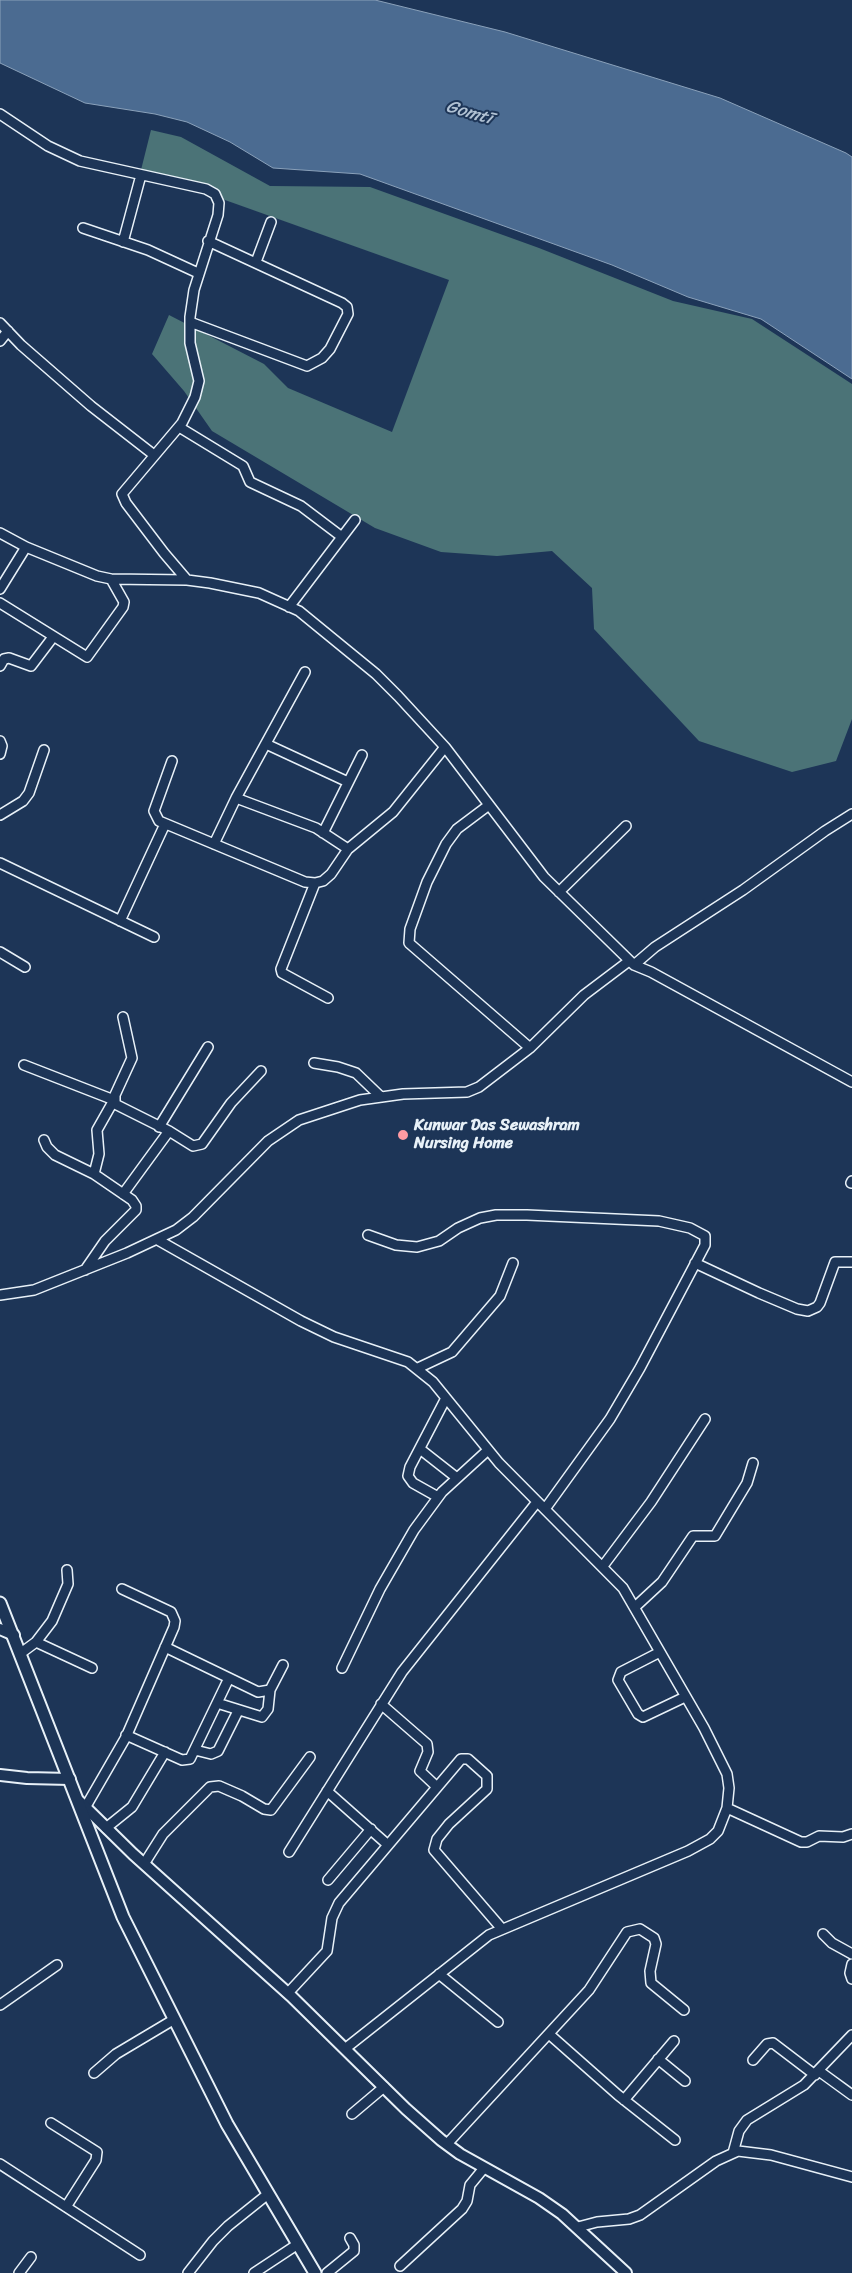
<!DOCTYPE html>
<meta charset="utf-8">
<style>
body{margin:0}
canvas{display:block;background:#1d3557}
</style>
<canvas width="852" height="2273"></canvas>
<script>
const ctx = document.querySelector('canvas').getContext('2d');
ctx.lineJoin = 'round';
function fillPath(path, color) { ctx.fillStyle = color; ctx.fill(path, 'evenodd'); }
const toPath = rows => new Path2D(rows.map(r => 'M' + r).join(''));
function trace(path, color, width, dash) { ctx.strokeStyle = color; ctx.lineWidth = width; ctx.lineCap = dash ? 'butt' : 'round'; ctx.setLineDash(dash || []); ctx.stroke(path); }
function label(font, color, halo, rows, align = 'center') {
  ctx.font = font + ' Sriracha,sans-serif'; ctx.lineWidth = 4; ctx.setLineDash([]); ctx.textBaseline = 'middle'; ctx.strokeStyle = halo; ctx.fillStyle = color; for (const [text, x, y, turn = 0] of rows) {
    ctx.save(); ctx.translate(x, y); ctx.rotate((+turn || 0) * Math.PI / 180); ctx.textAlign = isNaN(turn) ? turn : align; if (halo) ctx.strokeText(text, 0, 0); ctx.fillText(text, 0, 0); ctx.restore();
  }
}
fillPath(toPath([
 [151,130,181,137,270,186,370,187,539,248,673,301,752,319,852,384,852,719,836,761,792,772,699,741,594,629,592,588,552,551,497,556,441,552,375,528,212,431,184,391,152,354,169,315,264,364,288,388,392,432,449,280,141,170]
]), '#4b7377');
const water = toPath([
 [0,0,375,0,505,32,720,98,846,153,852,157,852,379,761,319,688,297,612,265,360,174,273,168,230,142,187,122,155,114,85,103,0,63,0,0]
]);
fillPath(water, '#4b6b91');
trace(water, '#8aa1ba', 1);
const minor = toPath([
 [0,114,48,146,80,161,206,189,215,194,219,203,218,215,194,290,190,317,190,343,199,381,195,397,182,423,122,494,126,503,164,553,187,580],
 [83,228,148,250,198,273],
 [123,242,141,175],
 [256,262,271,222],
 [190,322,307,366,322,358,330,349,348,314,347,307,342,303,208,241],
 [0,323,21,345,91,406,154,455],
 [0,341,8,331],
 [179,427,243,466,250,482,301,506,342,537],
 [0,533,26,547,97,576,111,579,187,580,210,583,259,593,299,611,376,674,398,696,445,747,544,877,634,965,651,972,852,1082],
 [0,589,26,547],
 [0,603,87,657,123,607,124,602,111,579],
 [289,607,355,520],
 [0,666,4,659,9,658,31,666,53,637],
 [0,741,2,746,0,754],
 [266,744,348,782],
 [172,761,154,811,159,821,305,882,315,883,323,881,331,874,348,849,393,812,445,747],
 [236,798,316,828,348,849],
 [489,805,457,829,446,844,427,882,410,929,409,943,530,1048],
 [0,815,23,801,29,793,44,750],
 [323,833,362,755],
 [214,844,236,798,305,672],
 [0,863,154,937],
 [315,883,281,969,282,973,328,998],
 [559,892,626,826],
 [120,921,165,824],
 [0,952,25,967],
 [634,965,655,947,743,890,825,831,852,814],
 [123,1017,132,1058,115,1095,115,1104,169,1131,193,1146,202,1144,231,1103,261,1071],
 [314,1063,338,1067,356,1073,381,1097],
 [24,1065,114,1100,97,1130,99,1154,94,1174],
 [159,1127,208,1047],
 [44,1140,47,1147,55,1155,94,1174,132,1200,136,1206,136,1210,105,1241,85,1270],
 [851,1183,852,1181],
 [123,1194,169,1131],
 [368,1235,396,1245,417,1247,439,1241,458,1228,480,1218,496,1215,527,1215,659,1221,690,1228,705,1236,705,1245,640,1368,610,1419,545,1509],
 [158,1240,301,1321,334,1337,408,1362,433,1382,499,1463,623,1588,704,1728,727,1774,729,1788,727,1808,718,1831,710,1839,688,1851,489,1935,346,2048],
 [695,1263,759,1293,797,1309,808,1311,817,1307,820,1303,835,1262,852,1262],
 [0,1295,34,1290,127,1253,176,1230,193,1217,268,1141,299,1120,360,1100,403,1094,467,1092,479,1087,530,1048,584,995,629,961],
 [418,1368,452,1352,500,1296,513,1263],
 [420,1449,457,1478],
 [438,1497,413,1483,408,1476,410,1467,446,1398],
 [603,1566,651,1502,705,1419],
 [635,1607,662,1582,693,1536,715,1536,747,1483,753,1463],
 [36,1642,92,1668],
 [165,1647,258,1692,270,1690,283,1665],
 [660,1652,621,1672,618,1680,638,1714,643,1717,685,1697],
 [21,1653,36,1642,52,1621,68,1584,67,1570],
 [342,1668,380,1589,414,1530,442,1492,488,1450],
 [217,1703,262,1717,268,1709,270,1690],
 [381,1704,427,1744,428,1752,420,1771,437,1787],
 [126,1735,182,1760,190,1759,229,1678],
 [195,1750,211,1754,218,1751,238,1711],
 [327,1791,388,1845],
 [85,1808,126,1737,174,1627,175,1621,171,1612,122,1589],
 [727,1808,801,1842,807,1842,819,1836,843,1837,852,1834],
 [106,1828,132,1807,165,1752],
 [289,1852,402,1672,537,1502],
 [144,1864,163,1834,210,1787,219,1786,242,1796,264,1809,271,1810,310,1757],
 [328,1880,371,1829],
 [823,1934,832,1943,852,1954],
 [852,1964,850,1973,852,1979],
 [439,1974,498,2022],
 [288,1993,327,1951,332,1918,339,1903,461,1759,468,1759,487,1776,487,1789,449,1824,437,1839,434,1850,502,1929],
 [0,2005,57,1965],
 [549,2034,618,2095,675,2140],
 [658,2059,685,2081],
 [753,2060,767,2044,773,2043,815,2075],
 [819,2071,852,2095],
 [94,2073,116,2054,173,2020],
 [624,2100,674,2041],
 [352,2114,384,2087],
 [51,2123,97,2152,96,2160,66,2207],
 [447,2144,589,1990,627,1932,640,1929,654,1938,656,1944,650,1971,651,1983,684,2010],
 [733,2153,739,2131,747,2120,804,2085,852,2035],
 [0,2164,140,2255],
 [578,2227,597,2222,629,2219,640,2215,716,2161,738,2151,771,2155,852,2177],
 [400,2266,462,2209,467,2201,470,2185,484,2168],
 [19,2273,31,2257],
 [188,2273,213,2241,228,2226,268,2194],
 [254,2273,298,2244],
 [327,2273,354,2251,354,2245,350,2238]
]);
const tertiary = toPath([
 [0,1629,14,1635],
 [0,1775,27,1778,70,1779],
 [79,1801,133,1854,291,1996,406,2109,441,2140,460,2154,539,2198,562,2214,626,2273]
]);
const secondary = toPath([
 [0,1603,123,1917,227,2124,315,2273]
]);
trace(minor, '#e8f1f8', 12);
trace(tertiary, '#e8f1f8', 14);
trace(secondary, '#e8f1f8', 15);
trace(minor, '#1d3557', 9);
trace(tertiary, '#1d3557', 10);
trace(secondary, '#1d3557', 11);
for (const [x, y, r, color] of [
 [403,1135,6,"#ff9aa2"]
]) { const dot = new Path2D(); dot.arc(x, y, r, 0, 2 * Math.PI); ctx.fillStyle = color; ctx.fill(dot); trace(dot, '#1d3557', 2); }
label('bold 16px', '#e8f1f8', '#1d3557', [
 ["Kunwar Das Sewashram",414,1126],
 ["Nursing Home",414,1144]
], 'left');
label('italic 18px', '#b1c2d4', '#1d3557', [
 ["Gomtī",469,113,16]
]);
</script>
